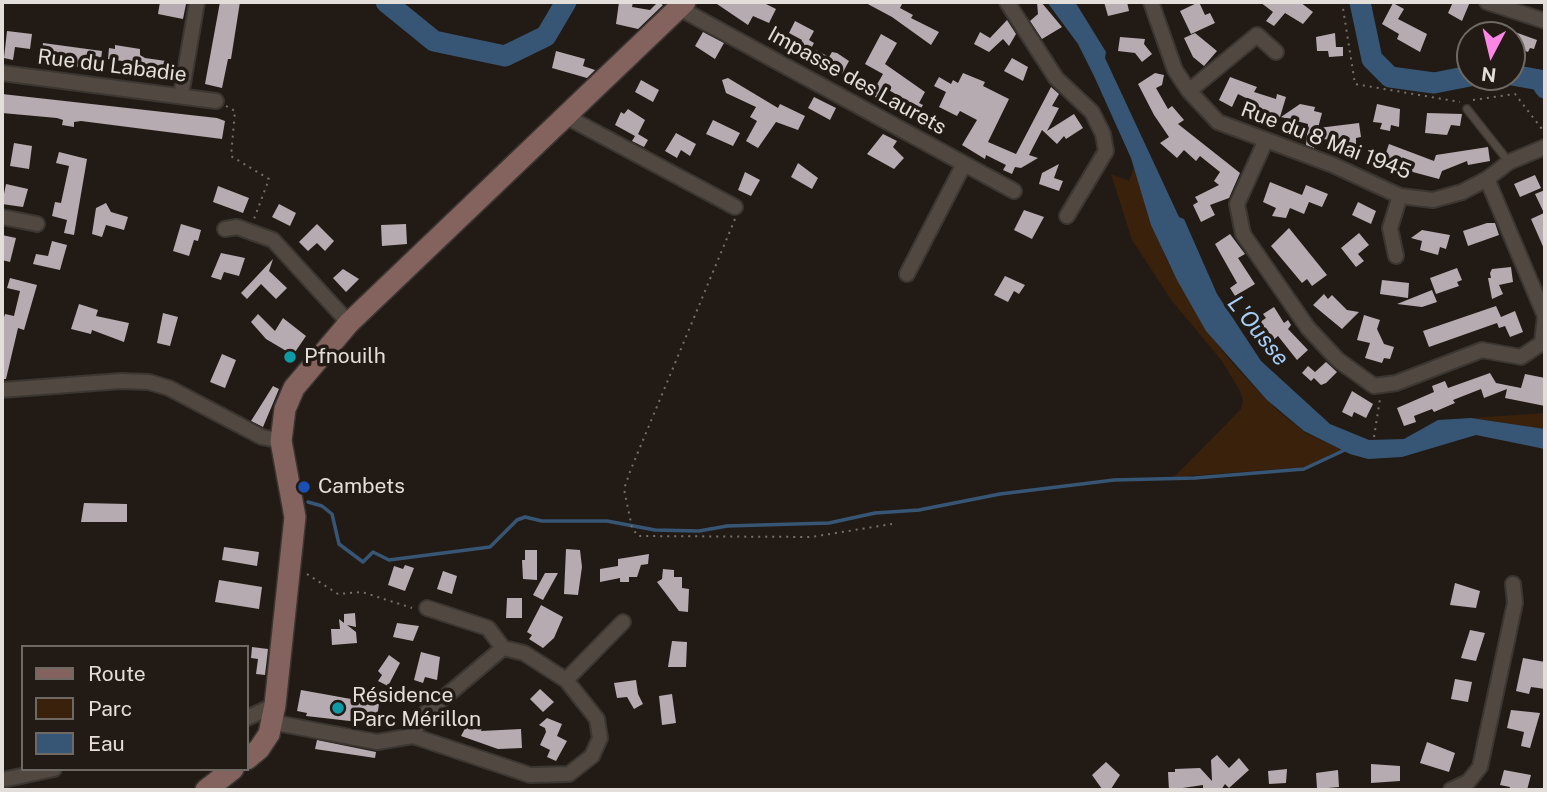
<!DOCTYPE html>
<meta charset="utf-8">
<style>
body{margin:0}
#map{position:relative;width:1547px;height:792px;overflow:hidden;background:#221b15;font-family:"Public Sans",sans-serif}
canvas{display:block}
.frame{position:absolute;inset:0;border:4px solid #e3deda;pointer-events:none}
.legend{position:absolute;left:21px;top:645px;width:228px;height:126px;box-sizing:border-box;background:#221b15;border:2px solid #6f6964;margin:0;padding:9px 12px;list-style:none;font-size:21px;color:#e3deda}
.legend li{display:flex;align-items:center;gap:14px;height:35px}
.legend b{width:35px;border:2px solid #6f6964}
.north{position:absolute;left:1456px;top:21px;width:70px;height:70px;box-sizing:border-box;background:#221b15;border:2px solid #6f6964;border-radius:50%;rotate:187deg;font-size:19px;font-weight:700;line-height:28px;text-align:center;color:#e3deda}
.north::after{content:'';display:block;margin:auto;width:24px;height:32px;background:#fb86e5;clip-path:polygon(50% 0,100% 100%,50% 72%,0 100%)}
</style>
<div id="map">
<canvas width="1547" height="792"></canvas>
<div class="frame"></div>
<ul class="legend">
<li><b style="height:9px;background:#84625d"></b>Route</li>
<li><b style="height:19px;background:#39210c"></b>Parc</li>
<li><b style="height:19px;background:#375675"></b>Eau</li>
</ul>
<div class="north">N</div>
</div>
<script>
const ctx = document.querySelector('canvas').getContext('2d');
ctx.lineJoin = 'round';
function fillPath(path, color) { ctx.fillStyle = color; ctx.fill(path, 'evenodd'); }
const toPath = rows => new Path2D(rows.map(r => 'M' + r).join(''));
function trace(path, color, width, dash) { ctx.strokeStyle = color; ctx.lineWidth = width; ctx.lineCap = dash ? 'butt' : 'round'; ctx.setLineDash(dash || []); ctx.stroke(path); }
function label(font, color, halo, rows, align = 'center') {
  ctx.font = font + ' "Public Sans",sans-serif'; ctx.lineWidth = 7; ctx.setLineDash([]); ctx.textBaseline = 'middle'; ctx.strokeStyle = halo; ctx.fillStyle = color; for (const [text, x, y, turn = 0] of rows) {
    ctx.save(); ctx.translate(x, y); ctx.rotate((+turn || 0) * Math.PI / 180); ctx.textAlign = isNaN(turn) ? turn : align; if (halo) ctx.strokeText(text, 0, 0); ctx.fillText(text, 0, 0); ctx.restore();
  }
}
fillPath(toPath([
 [1134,167,1166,258,1205,329,1234,365,1277,410,1306,433,1344,451,1342,453,1306,467,1174,477,1241,409,1243,401,1240,391,1222,361,1172,301,1132,240,1111,174,1129,181],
 [1545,413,1545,429,1471,418]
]), '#39210c');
fillPath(toPath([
 [1047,2,1074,2,1077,5,1106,52,1105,58,1179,217,1184,219,1217,294,1261,361,1330,424,1369,440,1404,439,1438,420,1471,418,1545,429,1545,449,1476,435,1402,457,1368,459,1350,454,1304,431,1267,400,1206,331,1177,280,1151,225,1131,158,1094,76,1078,44]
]), '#375675');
trace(toPath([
 [308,502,322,506,332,514,339,544,363,562,373,552,389,560,490,547,517,520,525,517,542,521,607,521,655,530,699,531,727,526,829,523,875,513,919,510,1000,494,1114,480,1195,478,1304,469,1347,449]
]), '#375675', 3.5);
trace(toPath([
 [386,2,434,41,505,56,546,36,566,2],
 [1360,2,1372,59,1390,77,1434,83,1470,76],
 [1512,75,1540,80,1545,88]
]), '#375675', 21);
fillPath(toPath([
 [160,2,186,4,183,19,158,14],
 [220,2,240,2,231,59,228,59,222,88,205,84],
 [619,2,633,2,632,7,650,10,658,2,663,5,638,29,616,24],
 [714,2,762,2,776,9,769,23,753,16,748,25],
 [864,2,903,2,900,8,913,15,911,18,939,32,931,45,892,17],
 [1037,2,1041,2,1062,27,1042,39,1030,21,1038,14],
 [1104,2,1127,2,1129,11,1108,16],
 [1199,2,1205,15,1210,13,1215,23,1191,34,1180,11],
 [1260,2,1300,2,1313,12,1303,24,1285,13,1274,26,1266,21,1273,12],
 [1453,2,1470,2,1462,21,1448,13],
 [1393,3,1404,9,1398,19,1427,34,1420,52,1397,39,1399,34,1382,24],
 [1007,20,1016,34,1009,46,1003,39,989,52,974,44,980,32,990,38],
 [795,21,814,31,809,40,814,43,808,54,798,49,802,40,789,33],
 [7,31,32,34,30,49,15,47,13,60,4,58],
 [1512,31,1537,40,1534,49,1530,48,1528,52,1512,46],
 [703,32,724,43,715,59,695,46],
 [1195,33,1217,51,1204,66,1193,57,1184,38],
 [1335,33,1336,47,1343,47,1343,56,1329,57,1328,51,1317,51,1316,37],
 [881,34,897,43,885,64,925,92,919,103,923,105,915,118,906,113,911,103,887,89,881,100,871,95,883,74,865,64],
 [1120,37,1145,39,1144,44,1152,54,1142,62,1135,53,1118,51],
 [43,43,102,51,100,69,46,63,41,60],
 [115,45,140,49,140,55,145,58,173,62,170,79,127,75,129,62,108,59,109,48,115,49],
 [816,50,829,57,832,52,837,53,849,61,842,74,811,60],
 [556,51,585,59,583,66,595,70,587,78,552,68],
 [1012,58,1028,67,1023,81,1004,71],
 [963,73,985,82,983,86,1009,99,988,142,1016,154,1051,87,1059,94,1052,106,1059,108,1047,131,1074,114,1083,128,1066,139,1064,136,1057,144,1042,130,1029,155,1038,158,1021,168,1015,167,1012,174,1003,170,1006,165,986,155,985,159,962,145,977,120,960,111,957,116,939,107,946,92,934,86,939,77,951,84,953,80,958,83],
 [1155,73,1164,75,1162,85,1156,88,1168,109,1172,106,1184,120,1178,124,1240,173,1229,198,1210,205,1215,215,1201,222,1193,205,1198,202,1195,197,1219,185,1214,181,1220,172,1200,156,1196,161,1184,150,1177,158,1160,143,1169,137,1154,115,1138,84],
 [1230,77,1257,87,1254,92,1276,99,1277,94,1286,97,1280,117,1266,113,1264,120,1254,117,1258,104,1238,94,1232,107,1219,100],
 [728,78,778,108,780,104,805,116,798,130,776,122,758,148,746,141,757,121,750,117,756,107,726,93,722,80],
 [641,80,659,90,653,102,635,92],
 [2,94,217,118,225,121,222,139,81,121,74,122,74,127,62,125,63,120,57,118,2,113],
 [814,97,836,108,830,120,808,108],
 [1300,104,1315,107,1314,111,1322,113,1318,128,1359,123,1361,137,1356,138,1356,144,1347,145,1346,140,1316,139,1314,148,1306,145,1308,124,1281,117],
 [1377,104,1400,109,1399,127,1391,125,1390,131,1380,129,1382,123,1373,122],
 [628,109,645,120,638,134,648,140,644,147,632,141,635,136,615,125,621,112,624,114],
 [1427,113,1462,114,1460,126,1451,125,1447,135,1425,133],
 [713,120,740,133,733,146,706,134],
 [676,133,696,144,690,156,681,150,677,158,665,151],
 [883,134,897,141,893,147,904,158,894,169,867,154],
 [14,143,32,146,29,169,10,166],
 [1389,144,1434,161,1436,155,1488,147,1490,161,1468,165,1467,161,1442,171,1439,179,1409,171,1407,176,1398,173,1401,164,1384,158],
 [59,152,87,159,74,235,64,233,67,220,52,216,55,202,61,203,69,166,56,163],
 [798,163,818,178,812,189,791,177],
 [1059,164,1054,178,1063,181,1059,191,1039,184,1042,173],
 [745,172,760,180,751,196,738,190],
 [1535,175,1541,188,1520,197,1514,184],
 [1270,182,1302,195,1306,185,1328,194,1322,207,1309,202,1304,214,1290,208,1286,218,1272,216,1276,208,1263,202],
 [6,184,28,189,23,207,2,204],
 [218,186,249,198,243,213,213,202],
 [1545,190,1545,251,1531,219,1544,213,1535,194],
 [1358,202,1376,211,1371,224,1352,215],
 [106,203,111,212,128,217,124,230,106,225,102,237,92,234,96,208],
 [279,204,296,213,290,226,272,217],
 [1024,210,1044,217,1032,239,1014,230],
 [1487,223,1495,223,1499,235,1468,246,1463,231],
 [181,224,201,230,198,241,194,240,189,256,173,251],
 [317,224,334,241,325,251,317,243,308,251,299,242],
 [406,224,407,244,382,246,381,225],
 [1289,228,1327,275,1312,286,1307,279,1302,283,1271,246],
 [1422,230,1450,235,1446,249,1440,247,1438,255,1420,250,1422,241,1411,238],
 [1359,233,1369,245,1358,254,1364,261,1356,267,1341,248],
 [1230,234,1245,254,1238,258,1255,284,1235,296,1230,288,1237,283,1215,244],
 [2,235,16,238,10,262,2,260],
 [52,241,67,245,60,270,33,264,36,254,48,256],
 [221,253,245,258,239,276,224,272,221,280,211,277],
 [273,259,269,271,287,288,276,299,261,284,247,299,241,293],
 [1511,267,1513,282,1499,285,1503,294,1492,299,1488,278,1491,278,1490,273,1492,269],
 [1457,268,1462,280,1457,282,1459,286,1436,294,1430,278],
 [343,269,359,279,346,292,333,278],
 [1005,276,1025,285,1019,294,1014,291,1008,302,994,295],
 [10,278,37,285,24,330,18,328,6,379,2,379,2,324,5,314,14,316,20,291,7,288],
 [1382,280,1409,283,1408,298,1380,294],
 [1432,290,1437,302,1422,307,1397,304],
 [1324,294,1328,299,1332,295,1347,310,1359,312,1342,329,1313,305],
 [79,304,98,310,96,316,129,323,124,342,92,330,91,334,71,329],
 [1496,306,1501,317,1515,311,1523,332,1510,337,1505,326,1499,328,1497,323,1429,347,1423,331],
 [1274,307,1284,323,1288,320,1291,325,1288,329,1308,350,1297,360,1278,336,1270,343,1265,335,1268,333,1260,322,1266,318,1263,314],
 [163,313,178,317,170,346,157,343],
 [258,314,275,331,283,318,306,336,293,355,266,339,251,322],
 [1364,315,1380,320,1377,329,1384,344,1394,347,1390,359,1384,358,1382,363,1365,358,1370,343,1357,340],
 [222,354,236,360,225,388,210,382],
 [1326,362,1337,372,1326,383,1321,385,1314,378,1311,381,1302,373,1308,366,1315,372],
 [1490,373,1496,383,1521,388,1525,374,1545,378,1545,406,1505,398,1507,389,1484,398,1481,389,1453,400,1455,403,1434,412,1432,409,1414,416,1416,422,1404,426,1397,408,1434,392,1432,386,1445,381,1448,388],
 [273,386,279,389,263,427,251,421],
 [1352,391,1373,404,1366,418,1354,412,1352,417,1342,412],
 [84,503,127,504,127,522,81,522],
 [224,547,259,552,257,566,222,560],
 [566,549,580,550,582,567,578,595,564,594],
 [525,550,537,550,537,580,523,579,522,560,525,560],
 [649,554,648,564,641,565,637,577,629,577,629,582,620,582,620,578,600,582,600,569,618,566,618,559],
 [405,565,414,568,405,591,388,585,394,566,403,569],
 [663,569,674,570,674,577,682,577,682,588,689,589,688,612,679,611,657,582,662,579],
 [443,571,457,576,452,594,437,589],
 [545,573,558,573,543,600,533,595],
 [219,580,262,587,259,609,215,602],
 [1455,583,1480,591,1476,608,1450,605],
 [507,598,522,598,522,618,506,618],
 [541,605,563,617,554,638,543,648,529,639,532,635,527,632],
 [355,613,356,627,347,625,356,632,357,643,332,645,331,629,340,629,339,619,344,623,344,614],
 [397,623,419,626,413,641,393,637],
 [1470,630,1485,633,1476,661,1461,658],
 [672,641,687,642,686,667,668,667],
 [252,647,268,649,265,675,256,674,258,659,251,658],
 [421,652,440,657,437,680,425,677,423,683,414,680],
 [389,655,400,663,388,686,378,681,382,675,378,671],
 [1523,658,1545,662,1545,689,1531,687,1529,694,1516,691],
 [1455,679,1472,682,1468,702,1451,699],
 [636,680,638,694,643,704,634,709,627,697,617,698,614,683],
 [540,689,554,702,543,712,530,699],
 [301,690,379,704,376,724,306,716,307,713,297,711],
 [672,694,676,723,662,725,659,696],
 [1511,710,1540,713,1530,748,1521,746,1524,732,1507,728],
 [547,718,562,724,557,736,567,741,556,761,547,757,550,750,540,745,546,732,545,728,539,725],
 [470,719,483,724,481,731,521,729,522,748,498,749,461,736],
 [317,740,376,752,375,758,315,749],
 [1427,742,1455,753,1449,772,1420,763],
 [1217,755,1229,768,1239,758,1249,770,1229,788,1225,784,1221,790,1203,790,1203,785,1169,790,1168,772,1175,772,1175,769,1200,768,1212,781,1211,760],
 [1106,762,1120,775,1111,789,1102,789,1092,775],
 [1371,764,1400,766,1400,781,1371,783],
 [1287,769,1286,783,1269,784,1268,771],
 [1338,770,1339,787,1317,789,1316,773],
 [1504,770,1531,775,1527,790,1509,790,1510,787,1500,785]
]), '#b6abb1');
const lane = toPath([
 [1467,109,1509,162]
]);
const street = toPath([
 [1007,2,1056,78,1092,112,1103,134,1106,151,1067,216],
 [1151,2,1175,70,1189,91,1218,122,1333,165,1400,196,1433,200,1462,192,1487,179,1509,162,1545,147],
 [1487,2,1545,21],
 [679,8,1014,191],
 [2,73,216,101],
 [1189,91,1257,35,1276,52],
 [181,95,197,2],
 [567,117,735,207],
 [1265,142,1237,204,1243,234,1308,328,1338,360,1374,386,1396,383,1482,350,1521,357,1542,343,1545,316,1487,179],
 [2,217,37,224],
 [225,229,237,227,273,240,349,323],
 [1396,256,1390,228,1400,196],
 [907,274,964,164],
 [2,390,121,381,149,382,169,388,262,437,281,441],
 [427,608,488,628,503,648],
 [566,680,623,622],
 [247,718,275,705],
 [271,722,377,742,413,736,530,775,569,774,592,756,600,738,597,719,566,680,524,653,503,648,420,718,413,736],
 [2,780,54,769],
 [1451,790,1468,782,1480,767,1515,603,1513,584]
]);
const secondary = toPath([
 [247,759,259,749,269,734,275,705,295,517,281,441,285,409,294,388,349,323,685,2],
 [206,790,233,769]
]);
trace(lane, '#3b3632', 10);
trace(street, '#3b3632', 18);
trace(secondary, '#3b3632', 24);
trace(toPath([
 [1342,2,1355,84,1460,102],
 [1473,100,1515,94,1545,133],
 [226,106,235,111,231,156,269,179,254,219],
 [735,219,631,469,624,489,632,528,638,536,811,537,892,524],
 [1374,437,1380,399],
 [307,574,338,594,362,592,412,608]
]), '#76706b', 2, [2, 5]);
trace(lane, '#504841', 7);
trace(street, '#504841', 14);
trace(secondary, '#84625d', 21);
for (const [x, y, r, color] of [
 [290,357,7,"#0f9aa8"],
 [304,487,7,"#1a4fb4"],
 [338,708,7,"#0f9aa8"]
]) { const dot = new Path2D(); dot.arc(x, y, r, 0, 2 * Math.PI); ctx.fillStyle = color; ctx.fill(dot); trace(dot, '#221b15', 2.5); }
label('21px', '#e3deda', '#221b15', [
 ["Rue du Labadie",112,66,7],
 ["Impasse des Laurets",857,81,29],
 ["Rue du 8 Mai 1945",1326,141,21]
]);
label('21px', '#e3deda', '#221b15', [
 ["Pfnouilh",304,357],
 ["Cambets",318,487],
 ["Résidence",352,696],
 ["Parc Mérillon",352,720]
], 'left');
label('italic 23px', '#a5cff9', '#221b15', [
 ["L'Ousse",1258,331,51]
]);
</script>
